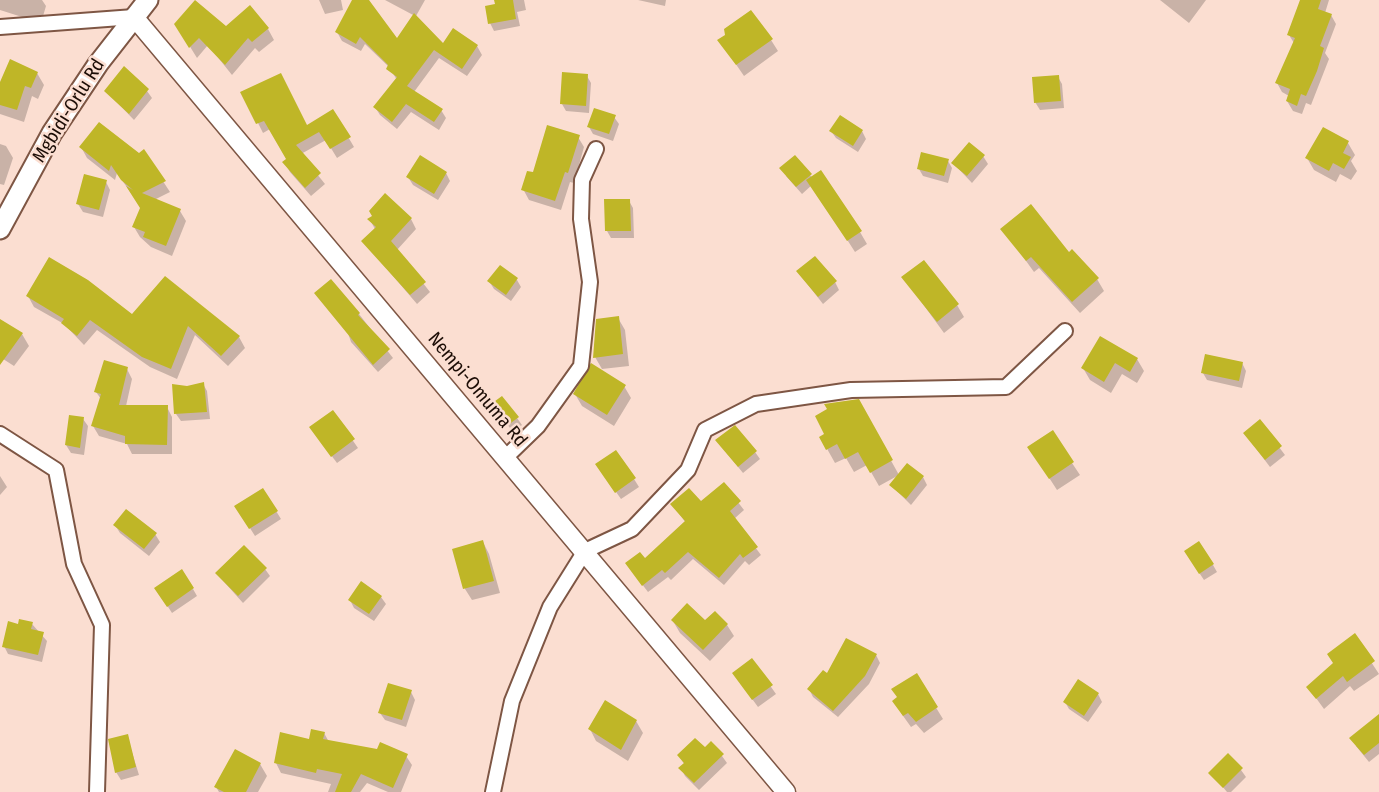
<!DOCTYPE html>
<style>
body{margin:0}
canvas{display:block;background:#fbded1}
</style>
<canvas width="1379" height="792"></canvas>
<script>
const ctx = document.querySelector('canvas').getContext('2d');
ctx.lineJoin = 'round';
function fillPath(path, color) { ctx.fillStyle = color; ctx.fill(path, 'evenodd'); }
const toPath = rows => new Path2D(rows.map(r => 'M' + r).join(''));
function trace(path, color, width, dash) { ctx.strokeStyle = color; ctx.lineWidth = width; ctx.lineCap = dash ? 'butt' : 'round'; ctx.setLineDash(dash || []); ctx.stroke(path); }
function label(font, color, halo, rows, align = 'center') {
  ctx.font = font + ' "Fira Sans Condensed",sans-serif'; ctx.lineWidth = 5; ctx.setLineDash([]); ctx.textBaseline = 'middle'; ctx.strokeStyle = halo; ctx.fillStyle = color; for (const [text, x, y, turn = 0] of rows) {
    ctx.save(); ctx.translate(x, y); ctx.rotate((+turn || 0) * Math.PI / 180); ctx.textAlign = isNaN(turn) ? turn : align; if (halo) ctx.strokeText(text, 0, 0); ctx.fillText(text, 0, 0); ctx.restore();
  }
}
fillPath(toPath([
 [0,0,42,0,46,6,41,23,0,10],
 [319,0,341,0,343,10,325,14],
 [354,0,367,0,397,41,415,16,385,0,425,0,416,16,444,45,477,46,482,55,467,76,439,58,414,92,441,110,446,118,439,130,411,112,397,129,380,115,375,107,397,80,389,67,365,44,361,51,342,41,337,32],
 [496,0,524,0,526,10,517,12,520,26,494,31,490,23],
 [638,0,666,0,665,6],
 [1160,0,1206,0,1189,23],
 [1301,0,1329,0,1325,13,1331,15,1336,24,1325,53,1329,59,1311,105,1306,103,1302,114,1293,111,1287,101,1289,96,1282,92,1277,83,1294,43,1289,35],
 [176,24,222,32,268,29,274,40,259,52,255,48,232,75,208,45,197,58],
 [771,40,778,51,744,76,720,41],
 [37,73,44,85,38,99,32,96,24,122,0,114,0,86],
 [587,76,591,83,589,113,566,111,562,104],
 [1058,77,1062,84,1064,108,1040,110,1035,102],
 [106,91,147,91,152,98,134,120],
 [243,93,307,127,333,111,354,147,337,158,326,140,301,154,325,184,311,196,290,172,284,162,288,159,270,129,263,133],
 [614,117,619,124,613,141,593,134,589,127],
 [831,131,862,131,866,139,858,152,836,138],
 [578,137,584,147,574,183,570,182,561,210,529,200,523,189,534,175],
 [1348,143,1355,155,1351,161,1357,171,1351,180,1340,174,1336,182,1314,170,1307,158],
 [0,144,6,146,13,158,4,185,0,184],
 [81,147,139,155,144,152,170,192,154,200,180,211,186,221,172,256,151,247,140,237,134,227,142,209,117,173,115,180,87,158],
 [983,156,988,164,972,183,953,163],
 [948,161,952,168,948,183,923,176,919,169],
 [446,173,450,181,438,200,413,185,408,177],
 [810,175,860,232,867,244,855,252,812,185,802,194,786,176],
 [106,182,110,190,103,217,83,212,78,204],
 [629,201,633,208,634,238,611,238,607,231],
 [411,219,416,229,397,250,430,292,417,304,363,241,375,229,370,220],
 [1003,229,1069,254,1097,279,1104,291,1080,313,1039,268,1034,272],
 [798,272,835,282,839,290,823,304],
 [904,278,957,305,964,317,944,333],
 [165,279,239,337,245,348,228,366,195,335,177,379,150,367,97,330,84,345,64,324,34,307,28,296,132,317],
 [517,280,521,287,511,301,494,289,489,281],
 [316,294,359,314,393,358,378,372,351,342,348,333],
 [618,318,625,330,629,366,602,369,595,357],
 [0,321,22,334,29,346,14,366,0,357],
 [1100,338,1137,359,1144,371,1137,383,1122,374,1111,393,1090,380,1083,368],
 [1242,363,1246,371,1242,388,1207,380,1203,373],
 [127,369,132,379,126,406,167,407,172,417,172,454,132,454,127,444,99,436,93,426,101,399,96,392],
 [203,384,207,391,210,419,181,421,176,414,187,388],
 [624,386,631,398,614,426,582,406,575,394],
 [858,401,899,475,923,477,927,485,911,505,891,485,899,475,879,486,867,465,854,472,846,458,835,463,821,438],
 [333,412,358,448,337,463,316,435],
 [498,412,517,418,522,425,513,432],
 [83,419,88,426,84,455,71,453,66,445],
 [1260,422,1285,455,1270,467,1245,434],
 [1052,433,1080,475,1057,490,1037,459],
 [717,441,755,452,760,459,743,473],
 [602,472,634,479,639,487,621,499],
 [0,476,7,487,0,495],
 [724,484,744,510,734,519,761,555,749,565,745,561,724,585,693,559,671,580,668,577,648,592,632,571,686,523,672,504,701,504],
 [263,490,281,519,255,536,241,514],
 [115,525,155,534,160,542,149,556,120,533],
 [483,542,489,554,500,593,472,600,465,589,454,550],
 [1190,559,1213,565,1217,572,1204,580],
 [265,569,270,576,243,603,217,574],
 [193,589,197,596,172,613,161,596],
 [381,597,386,604,374,621,354,608,350,600],
 [673,621,727,625,734,636,710,661,680,633],
 [32,624,47,641,42,662,8,654,4,646],
 [1354,636,1379,674,1354,691,1350,686,1324,709,1308,687,1335,664],
 [876,655,880,663,869,684,838,717,813,697,809,689,827,676],
 [752,660,776,694,758,707,739,681],
 [916,675,943,719,924,733,916,724,911,727,901,713],
 [411,692,415,700,406,727,385,720,380,713],
 [1098,694,1102,702,1088,722,1069,709,1065,702],
 [636,721,643,733,628,761,596,741,590,729],
 [1379,725,1379,754,1369,762,1356,746],
 [324,733,329,742,406,756,412,765,401,792,388,792,367,783,360,792,328,792,331,784,281,773,276,763],
 [127,736,139,775,121,780,116,772],
 [705,750,722,756,727,763,699,790,685,776,681,768,685,765,679,756],
 [260,764,267,776,258,792,219,792,216,787],
 [1241,770,1246,777,1231,792,1227,792,1211,773]
]), '#0003');
fillPath(toPath([
 [195,0,226,26,250,5,269,28,252,42,248,38,225,65,199,38,189,48,174,24],
 [352,0,369,0,397,38,414,13,443,43,453,28,478,45,462,69,434,50,407,86,443,109,434,122,406,104,392,122,373,107,397,77,386,69,388,65,360,37,356,44,335,32],
 [494,0,513,0,516,19,488,24,485,6,495,4],
 [1300,0,1321,0,1318,9,1332,14,1320,46,1324,48,1317,71,1306,96,1301,94,1297,106,1286,101,1290,89,1275,83,1295,38,1287,35],
 [751,10,773,39,736,65,717,40,725,35,724,29],
 [10,59,38,72,31,88,25,86,17,110,0,105,0,82],
 [124,66,149,89,129,114,104,91],
 [562,72,588,74,586,106,560,104],
 [281,73,307,125,333,109,351,137,330,149,319,132,296,145,321,173,305,188,282,162,286,159,264,121,256,124,240,92],
 [1059,75,1061,101,1034,103,1032,77],
 [594,108,616,115,609,134,587,127],
 [840,115,863,130,853,146,829,131],
 [99,122,139,153,144,149,166,181,142,193,181,209,166,246,143,237,145,232,132,227,140,208,126,186,133,190,121,180,111,165,109,171,79,147],
 [547,125,580,135,568,173,565,172,555,201,521,190,527,171,533,172],
 [1323,127,1349,141,1343,153,1351,157,1344,169,1333,163,1329,171,1305,158],
 [969,142,985,155,967,176,951,163],
 [921,152,949,159,944,176,917,169],
 [420,155,447,172,434,194,406,177],
 [795,155,812,174,796,187,779,168],
 [821,170,862,231,847,241,806,180],
 [84,174,107,180,99,210,76,204],
 [385,193,412,218,391,241,426,282,410,295,361,241,376,227,367,219,372,216,369,211],
 [604,199,630,199,631,231,605,231],
 [1031,204,1069,252,1072,249,1099,278,1072,302,1031,257,1026,261,1000,229],
 [815,256,837,281,818,297,796,271],
 [49,257,88,280,132,314,165,276,240,336,221,356,188,326,171,369,142,357,90,320,77,336,61,323,64,319,26,296],
 [924,260,959,304,937,322,901,277],
 [500,265,518,278,506,295,487,281],
 [331,279,360,313,358,315,390,349,373,365,314,293],
 [619,316,623,354,593,358,596,319],
 [0,319,23,333,0,365],
 [1100,336,1138,358,1130,372,1115,363,1104,382,1081,368],
 [1205,354,1243,362,1239,381,1201,373],
 [104,360,128,367,119,405,168,405,167,445,125,444,125,436,91,426,101,394,94,392],
 [591,363,626,385,607,415,573,394],
 [204,382,207,412,174,414,172,384,187,386],
 [502,396,519,417,508,425,491,404],
 [859,399,893,460,870,473,858,452,845,459,837,444,826,450,819,437,824,434,815,416,827,409,824,404],
 [333,410,355,439,331,457,309,427],
 [69,415,84,417,80,448,65,445],
 [1260,419,1282,446,1265,460,1243,433],
 [735,425,757,451,738,467,715,440],
 [1053,430,1074,462,1049,479,1027,447],
 [616,450,636,478,615,493,595,464],
 [907,463,924,476,906,499,889,485],
 [724,482,741,501,730,511,758,547,743,558,740,554,719,578,688,552,665,573,662,570,642,586,625,563,640,552,645,558,685,521,670,504,689,488,701,501],
 [263,488,278,511,249,529,234,506],
 [126,509,157,533,144,549,113,525],
 [483,540,494,581,463,589,452,549],
 [1199,541,1214,564,1199,574,1184,551],
 [244,545,267,568,238,596,215,573],
 [182,569,194,588,167,607,154,588],
 [361,581,382,596,369,614,348,600],
 [687,603,705,620,715,611,728,624,703,650,671,620],
 [19,619,33,622,31,629,44,632,38,655,2,647,8,621,18,624],
 [1355,633,1375,661,1347,682,1343,676,1316,699,1306,687,1333,663,1327,654],
 [846,638,877,654,865,676,833,711,807,689,823,670,827,673],
 [752,658,773,685,752,700,732,673],
 [917,673,938,707,916,722,908,713,903,716,892,701,897,697,891,689],
 [1078,679,1099,693,1084,716,1063,702],
 [388,683,412,690,402,720,378,713],
 [605,700,637,720,621,750,588,729],
 [1379,714,1379,743,1364,755,1349,738],
 [311,729,325,732,323,739,377,749,380,742,408,754,393,788,361,774,351,792,335,792,342,774,317,769,316,773,274,763,280,732,309,739],
 [128,734,136,767,115,773,108,739],
 [695,738,705,747,711,741,724,754,694,783,678,768,684,763,677,755],
 [235,749,261,763,246,792,224,792,214,787],
 [1228,753,1243,768,1223,788,1208,773]
]), '#bfb627');
const minor = toPath([
 [0,27,134,17],
 [0,434,56,470,74,564,102,625,97,792],
 [506,457,538,426,581,366,590,282,581,219,582,180,596,149],
 [493,792,512,701,550,607,585,551,632,529,688,470,705,430,756,404,851,390,1006,387,1065,331]
]);
const tertiary = toPath([
 [134,17,786,792]
]);
const secondary = toPath([
 [0,229,52,133,98,64,148,0]
]);
trace(minor, '#7e5644', 18);
trace(tertiary, '#7e5644', 21);
trace(secondary, '#7e5644', 23);
trace(minor, '#fff', 14);
trace(tertiary, '#fff', 18);
trace(secondary, '#fff', 19);
label('19px', '#1c0d06', '#fbded1', [
 ["Mgbidi-Orlu Rd",69,111,-58],
 ["Nempi-Omuma Rd",477,390,50]
]);
</script>
